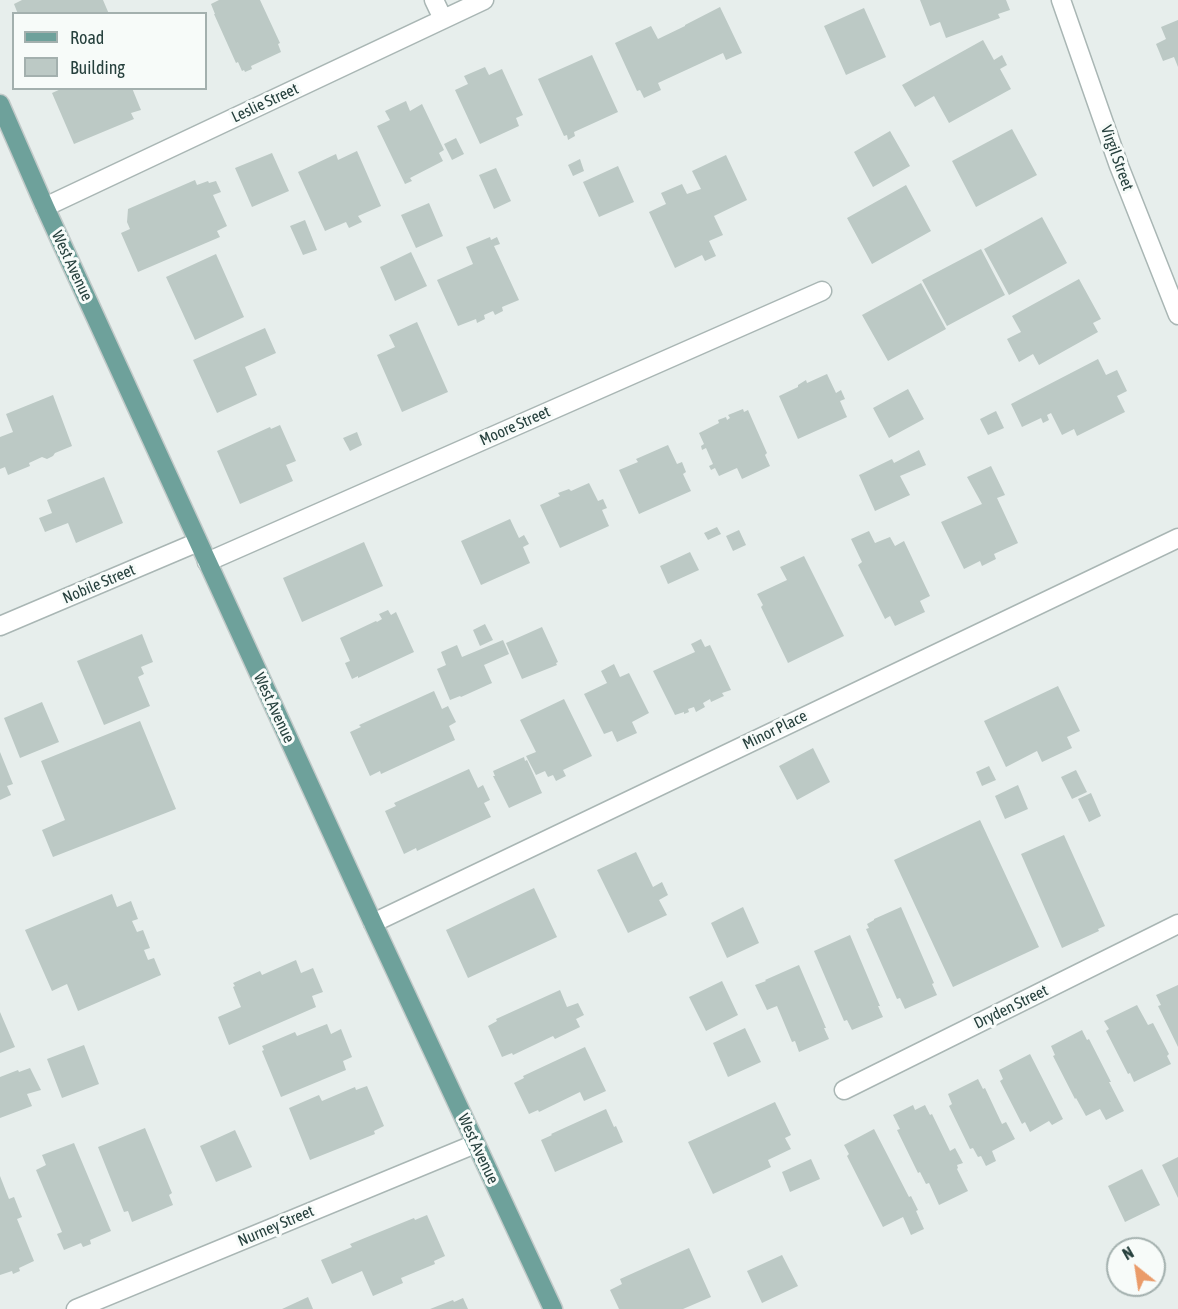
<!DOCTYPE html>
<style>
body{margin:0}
#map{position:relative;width:1178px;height:1309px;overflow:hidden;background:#e7eeec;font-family:"Asap Condensed",sans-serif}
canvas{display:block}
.legend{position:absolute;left:12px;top:12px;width:195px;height:78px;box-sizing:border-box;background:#f7fbf9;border:2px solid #a3b0ae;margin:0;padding:8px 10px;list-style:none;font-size:18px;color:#26403d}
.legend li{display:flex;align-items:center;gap:12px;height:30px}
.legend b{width:30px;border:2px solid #a3b0ae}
.north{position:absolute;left:1106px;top:1237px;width:60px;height:60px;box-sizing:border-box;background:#f7fbf9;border:2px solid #a3b0ae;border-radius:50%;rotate:330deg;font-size:16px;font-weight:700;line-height:24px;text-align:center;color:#26403d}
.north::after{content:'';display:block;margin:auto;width:21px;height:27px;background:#ea9b69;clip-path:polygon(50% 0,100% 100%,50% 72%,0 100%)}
</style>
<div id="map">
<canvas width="1178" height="1309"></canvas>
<ul class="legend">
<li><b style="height:8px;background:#6ea19b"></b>Road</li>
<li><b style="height:16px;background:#bcc9c5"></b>Building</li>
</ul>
<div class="north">N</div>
</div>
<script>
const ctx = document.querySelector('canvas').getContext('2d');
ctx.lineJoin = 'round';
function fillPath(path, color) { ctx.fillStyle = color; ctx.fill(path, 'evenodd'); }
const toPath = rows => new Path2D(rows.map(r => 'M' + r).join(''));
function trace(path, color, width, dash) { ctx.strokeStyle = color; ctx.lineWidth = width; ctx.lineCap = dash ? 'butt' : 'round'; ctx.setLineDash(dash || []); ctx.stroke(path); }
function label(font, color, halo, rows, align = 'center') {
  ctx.font = font + ' "Asap Condensed",sans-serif'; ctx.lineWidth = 6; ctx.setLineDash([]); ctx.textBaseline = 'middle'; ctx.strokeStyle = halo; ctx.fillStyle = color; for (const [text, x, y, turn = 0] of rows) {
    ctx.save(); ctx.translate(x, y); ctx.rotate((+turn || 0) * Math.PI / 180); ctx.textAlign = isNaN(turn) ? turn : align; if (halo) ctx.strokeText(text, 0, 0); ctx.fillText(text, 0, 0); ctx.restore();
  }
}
fillPath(toPath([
 [22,0,103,0,109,14,18,14,14,4],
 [219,0,260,0,280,43,278,44,281,52,251,66,252,69,245,72,244,70,242,71,238,62,236,63,214,14,215,14,211,4],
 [920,0,1006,0,1010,10,998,14,1000,18,946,38,940,22,930,26],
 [720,7,742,53,726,60,723,53,658,83,661,90,644,98,640,90,637,91,615,43,651,26,658,39,685,26,685,25],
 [864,8,886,57,846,75,824,26],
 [1178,20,1178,67,1174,57,1163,61,1156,44,1166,39,1161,27],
 [983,40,994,60,1002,55,1007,65,1000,69,1011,89,949,123,934,96,915,107,902,85],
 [592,55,618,112,574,132,575,136,568,140,567,135,564,136,538,79],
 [485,67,489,75,502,69,523,115,516,118,519,126,480,144,455,90,468,84,464,76],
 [63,88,132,88,141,110,131,113,134,119,74,144,52,93],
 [406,101,410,111,422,104,444,150,439,153,443,161,410,178,412,181,405,184,377,126,390,120,385,111],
 [1012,129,1037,175,976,207,952,161],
 [890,131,910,166,873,187,854,152],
 [456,138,464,154,452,160,444,144],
 [357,151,381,206,358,216,362,222,349,228,346,222,325,231,298,172,336,154,338,160],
 [272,153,289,191,252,207,235,168],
 [726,155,747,200,714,216,723,235,709,241,716,256,705,261,702,255,675,268,649,212,666,204,661,193,682,184,687,194,701,189,692,171],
 [580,159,584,171,573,176,568,165],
 [618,166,634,202,599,217,583,182],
 [496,168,511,201,494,209,479,175],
 [195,180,197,185,208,181,209,183,216,181,221,192,213,195,227,226,217,231,220,237,138,272,121,233,130,229,127,222,128,209],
 [906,185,931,231,872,264,847,218],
 [429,203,443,236,416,248,401,215],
 [1042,217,1067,263,1009,295,984,249],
 [305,220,317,250,303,255,290,226],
 [490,237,491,240,497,237,500,244,494,246,519,300,502,307,503,311,495,315,493,311,484,315,485,319,477,323,476,319,458,326,437,280,473,264,466,247],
 [981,249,1005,295,947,326,922,280],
 [411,252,427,286,395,301,380,267],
 [216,254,244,317,195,340,166,277],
 [1079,279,1101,319,1093,323,1098,332,1039,365,1033,354,1019,362,1007,339,1021,332,1012,316],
 [921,283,946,329,888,361,862,315],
 [417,322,448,392,402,412,377,355,395,347,389,335],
 [265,328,276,353,245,367,257,395,217,413,193,360],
 [1098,359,1106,375,1117,370,1127,391,1117,396,1125,412,1077,436,1074,429,1062,435,1051,413,1047,415,1049,420,1043,423,1041,418,1022,427,1011,404],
 [827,374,836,393,841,390,845,399,840,401,847,417,798,439,779,396,798,387,798,385,806,380,807,383],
 [908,389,924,419,889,438,873,408],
 [53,395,72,446,55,453,53,456,47,459,42,457,29,463,30,466,8,475,5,467,0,469,0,437,13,432,6,414],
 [743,409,744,412,748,410,767,453,765,455,770,466,742,479,737,468,719,476,715,468,711,470,709,466,713,464,706,448,702,450,701,446,704,444,699,433,719,423,718,420,726,417,727,420,730,418,728,415],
 [996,411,1004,428,988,435,980,419],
 [280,425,296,461,286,465,293,481,240,504,217,451,270,427,271,429],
 [357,432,362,445,350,451,343,438],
 [668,445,677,464,682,462,686,472,683,474,691,491,639,514,619,470,638,462,636,459],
 [919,450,926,465,900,476,910,495,875,511,859,475,892,459,894,463],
 [991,466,1005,495,997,498,1018,543,994,554,996,559,982,566,980,561,964,569,941,522,982,504,967,477],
 [104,477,123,523,76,543,68,523,45,532,39,518,52,513,47,500],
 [589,483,598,501,603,499,607,508,602,510,609,526,560,548,540,505,560,496,558,493,569,489,571,491],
 [510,519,519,538,524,535,529,544,523,547,530,563,481,585,461,541],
 [717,527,721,534,708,540,704,533],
 [739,530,746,545,733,551,726,536],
 [869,531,875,543,890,537,895,546,904,541,930,596,920,601,925,612,895,626,890,616,885,619,858,565,862,562,851,539],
 [364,542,383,586,302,622,283,578],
 [690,552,699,570,668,584,660,566],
 [804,556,844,636,788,663,761,607,763,605,757,594,787,580,780,567],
 [388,610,391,615,396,612,414,652,358,678,358,676,352,679,345,663,350,661,340,638,376,621,377,622,382,619,379,614],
 [485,624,493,640,480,646,473,630],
 [542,627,558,662,556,663,557,665,522,679,506,643],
 [142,634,153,662,141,667,144,674,138,677,150,706,104,725,77,661],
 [701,639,705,647,710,645,731,690,722,693,724,696,711,702,710,699,703,703,705,707,696,712,694,707,688,709,689,712,684,714,684,712,675,715,653,671,695,652,691,644],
 [503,640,509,654,484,665,492,683,461,697,460,696,450,700,437,669,446,665,441,652,457,645,462,657],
 [614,664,620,677,629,673,649,713,632,722,637,733,617,742,612,731,604,734,584,694,607,683,601,671],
 [1058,686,1080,731,1067,737,1072,748,1042,762,1037,751,1006,767,984,721],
 [434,691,442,709,448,706,456,722,449,726,455,740,381,774,380,771,370,776,350,732,361,727,359,725],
 [564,699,592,756,563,770,566,776,556,781,553,775,548,777,545,771,536,775,526,756,536,752,520,720],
 [42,702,59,742,20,758,4,718],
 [140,721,176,809,53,857,42,830,65,820,41,761],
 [813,748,830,782,797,800,779,766],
 [0,752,13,784,7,786,11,795,0,800],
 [524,757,525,761,527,760,542,793,509,808,493,776,495,776,493,771],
 [989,766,996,780,982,786,976,772],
 [469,769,478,788,483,785,490,800,484,803,491,817,417,851,416,848,404,854,385,811,396,806,394,803],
 [1076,770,1087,792,1072,799,1061,777],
 [1018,785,1028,809,1005,819,995,796],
 [1091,793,1101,816,1089,822,1078,799],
 [980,820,1039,947,953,987,894,860],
 [1064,835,1105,926,1098,929,1099,931,1062,948,1021,854],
 [636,852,653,887,662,882,668,895,659,900,667,915,628,933,597,870],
 [534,888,557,937,468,978,446,930],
 [112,894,117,907,131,901,138,919,132,921,137,932,143,930,150,948,144,950,148,960,154,958,161,975,78,1011,67,984,52,991,25,930],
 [743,907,759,943,727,958,711,923],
 [901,907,934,983,932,984,937,995,905,1009,900,998,897,999,866,929,869,928,867,924,874,920,874,919],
 [850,935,880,1006,878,1006,883,1017,852,1030,847,1020,844,1021,814,951],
 [296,960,301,973,313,968,323,992,312,996,316,1007,229,1045,218,1017,241,1007,233,987,235,986,233,983,260,971,262,975],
 [799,965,826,1028,824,1028,829,1039,799,1052,795,1041,792,1042,777,1006,767,1010,755,985,766,981,765,980],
 [722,981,738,1015,706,1031,689,997],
 [1178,985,1178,1047,1158,1006,1161,1005,1156,995],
 [560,990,567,1007,578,1003,584,1015,576,1019,580,1027,555,1039,553,1036,513,1055,512,1053,502,1057,488,1026,497,1021,496,1019],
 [1137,1005,1148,1025,1153,1023,1169,1054,1167,1056,1171,1064,1134,1082,1130,1073,1128,1074,1106,1031,1109,1029,1104,1021],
 [0,1012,15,1047,0,1053],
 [327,1024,331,1034,341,1029,352,1057,343,1061,346,1070,281,1097,262,1051,264,1050,262,1046,295,1032,297,1036],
 [745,1028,761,1062,728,1077,713,1043],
 [1082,1030,1087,1040,1089,1039,1111,1082,1109,1082,1124,1111,1106,1120,1100,1109,1086,1116,1076,1098,1075,1099,1053,1056,1055,1055,1051,1046],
 [84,1045,99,1084,62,1098,47,1059],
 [585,1047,606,1091,584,1101,580,1092,539,1112,538,1110,529,1114,514,1083,524,1078,523,1076],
 [1030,1054,1063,1119,1052,1125,1049,1121,1030,1132,1025,1122,1022,1124,1000,1081,1003,1079,999,1070],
 [30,1068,41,1090,27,1094,32,1106,0,1118,0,1077,18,1070,19,1072],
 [978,1079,983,1089,985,1088,1002,1124,1006,1122,1015,1139,992,1151,996,1161,986,1166,981,1156,978,1157,973,1148,970,1149,949,1106,952,1104,948,1094],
 [367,1086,384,1126,374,1131,375,1134,310,1160,289,1108,319,1095,322,1101,355,1087,356,1090],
 [775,1102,791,1135,785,1138,791,1149,768,1160,771,1167,713,1194,688,1142],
 [913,1105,915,1110,925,1105,930,1115,932,1114,950,1151,955,1148,963,1163,957,1165,958,1168,957,1169,968,1191,939,1205,929,1183,926,1184,920,1172,918,1173,897,1130,900,1129,893,1115],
 [606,1109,614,1127,616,1126,623,1142,555,1172,541,1140,552,1135,551,1134],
 [145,1128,172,1193,169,1195,173,1205,132,1222,128,1211,124,1212,98,1147],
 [874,1129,909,1197,911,1196,918,1210,916,1211,924,1229,911,1235,903,1217,883,1227,847,1156,849,1154,844,1145],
 [235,1130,252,1167,216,1182,200,1146],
 [74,1143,111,1231,90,1240,91,1244,83,1247,81,1243,64,1250,57,1234,62,1232,36,1170,46,1165,42,1155],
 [1178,1157,1178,1198,1162,1165],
 [811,1159,820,1179,790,1192,782,1172],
 [1142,1169,1160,1205,1125,1222,1108,1186],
 [0,1176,9,1199,14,1197,22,1217,17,1219,34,1261,19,1268,20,1271,13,1274,12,1271,0,1275],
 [427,1215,445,1256,434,1261,435,1264,401,1278,403,1283,373,1296,362,1271,332,1284,321,1260,352,1247,350,1244,414,1218,415,1220],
 [689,1248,711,1297,683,1309,619,1309,610,1290,622,1284,620,1279],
 [782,1255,798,1286,762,1303,747,1271],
 [308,1297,313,1309,282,1309],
 [463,1298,468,1309,430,1309,453,1300,454,1302]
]), '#bcc9c5');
const minor = toPath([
 [434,0,443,19],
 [1061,0,1119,166,1178,315],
 [45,207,484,0],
 [207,562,822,291],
 [0,626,198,542],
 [373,923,1178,538],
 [844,1090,1178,924],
 [76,1309,475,1144]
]);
const major = toPath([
 [0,104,45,207,373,923,553,1309]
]);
trace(minor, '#a9b6b4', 21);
trace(major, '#c2cac9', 21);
trace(minor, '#fff', 18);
trace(major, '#6ea19b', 18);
label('16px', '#26403d', '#f7fbf9', [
 ["Leslie Street",265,103,-25],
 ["Virgil Street",1117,158,70],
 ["West Avenue",72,266,65],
 ["Moore Street",515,426,-24],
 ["Nobile Street",99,584,-23],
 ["West Avenue",274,708,65],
 ["Minor Place",775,730,-26],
 ["Dryden Street",1011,1007,-26],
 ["West Avenue",478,1149,65],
 ["Nurney Street",276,1226,-23]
]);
</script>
